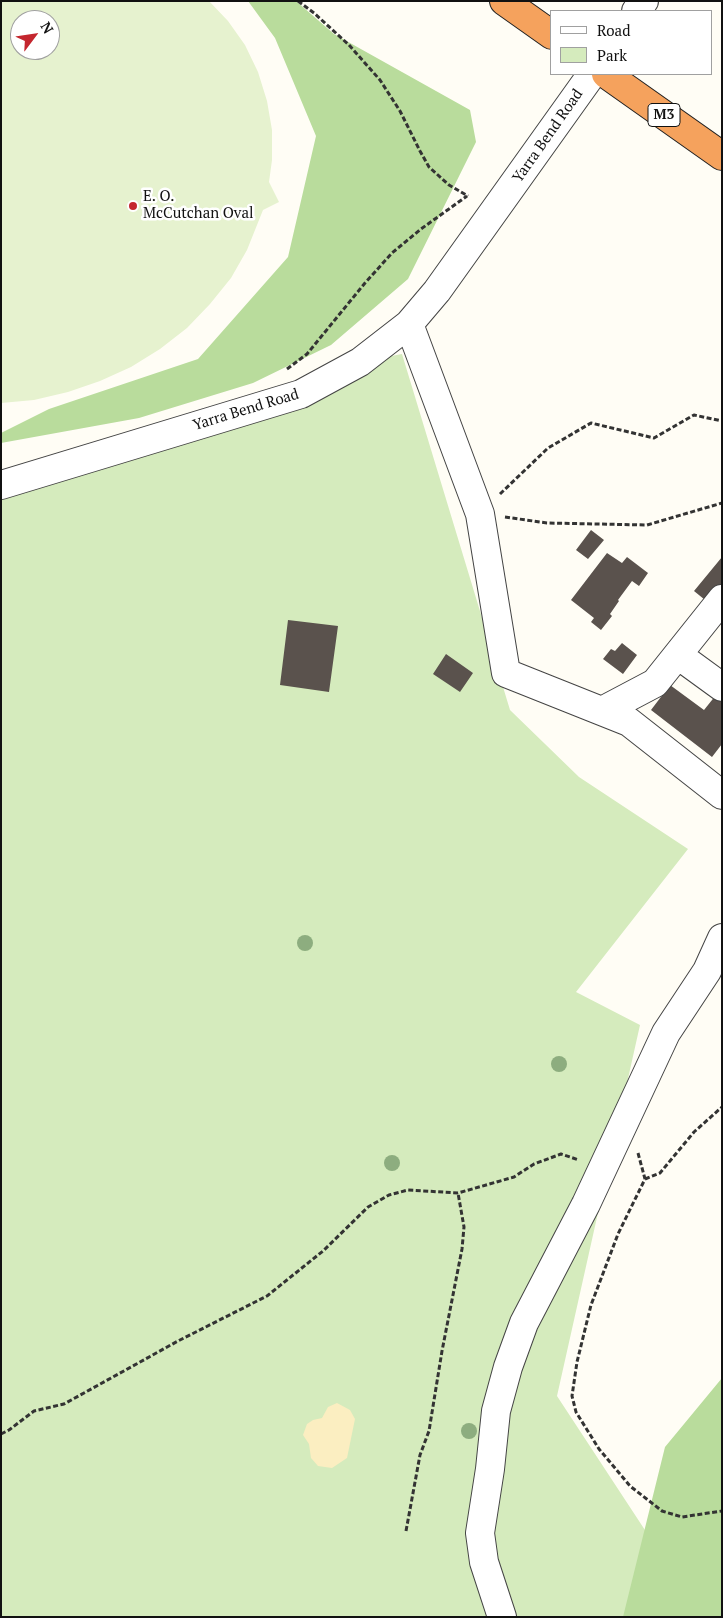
<!DOCTYPE html>
<style>
body{margin:0}
#map{position:relative;width:723px;height:1618px;overflow:hidden;background:#fffdf5;font-family:"PT Serif",serif}
canvas{display:block}
.frame{position:absolute;inset:0;border:2px solid #111;pointer-events:none}
.legend{position:absolute;left:550px;top:10px;width:162px;height:65px;box-sizing:border-box;background:#fff;border:1px solid #a0a0a0;margin:0;padding:6px 9px;list-style:none;font-size:15px;color:#111}
.legend li{display:flex;align-items:center;gap:10px;height:25px}
.legend b{width:25px;border:1px solid #a0a0a0}
.north{position:absolute;left:10px;top:10px;width:50px;height:50px;box-sizing:border-box;background:#fff;border:1px solid #a0a0a0;border-radius:50%;rotate:59deg;font-size:14px;font-weight:700;line-height:20px;text-align:center;color:#111}
.north::after{content:'';display:block;margin:auto;width:18px;height:22px;background:#c4262e;clip-path:polygon(50% 0,100% 100%,50% 72%,0 100%)}
</style>
<div id="map">
<canvas width="723" height="1618"></canvas>
<div class="frame"></div>
<ul class="legend">
<li><b style="height:6px;background:#fff"></b>Road</li>
<li><b style="height:14px;background:#d5ebbd"></b>Park</li>
</ul>
<div class="north">N</div>
</div>
<script>
const ctx = document.querySelector('canvas').getContext('2d');
ctx.lineJoin = 'round';
function fillPath(path, color) { ctx.fillStyle = color; ctx.fill(path, 'evenodd'); }
const toPath = rows => new Path2D(rows.map(r => 'M' + r).join(''));
function trace(path, color, width, dash) { ctx.strokeStyle = color; ctx.lineWidth = width; ctx.lineCap = dash ? 'butt' : 'round'; ctx.setLineDash(dash || []); ctx.stroke(path); }
function label(font, color, halo, rows, align = 'center') {
  ctx.font = font + ' "PT Serif",serif'; ctx.lineWidth = 5; ctx.setLineDash([]); ctx.textBaseline = 'middle'; ctx.strokeStyle = halo; ctx.fillStyle = color; for (const [text, x, y, turn = 0] of rows) {
    ctx.save(); ctx.translate(x, y); ctx.rotate((+turn || 0) * Math.PI / 180); ctx.textAlign = isNaN(turn) ? turn : align; if (halo) ctx.strokeText(text, 0, 0); ctx.fillText(text, 0, 0); ctx.restore();
  }
}
fillPath(toPath([
 [402,354,510,710,579,777,688,849,576,992,640,1025,557,1396,702,1617,1,1617,1,485,360,362]
]), '#d5ebbd');
fillPath(toPath([
 [248,1,296,1,334,34,470,110,476,142,408,279,331,345,253,383,139,418,1,443,1,433,49,409,198,359,288,257,316,136,275,38],
 [722,1378,722,1617,623,1617,665,1447]
]), '#b9dc9c');
fillPath(toPath([
 [337,1403,350,1410,355,1419,347,1458,332,1468,318,1466,311,1458,309,1444,303,1435,307,1424,313,1420,322,1418,328,1407]
]), '#fbeec1');
fillPath(toPath([
 [1,1,209,1,228,21,245,45,258,72,267,101,272,130,272,160,269,182,279,202,263,210,247,250,231,278,210,304,187,328,160,349,131,367,100,381,68,392,34,400,1,403],
 [20,20,50,20,50,50,20,50]
]), '#e6f2cf');
fillPath(toPath([
 [591,530,604,540,588,559,576,550],
 [607,553,622,563,627,557,648,573,639,586,632,581,618,600,619,601,610,614,612,616,601,630,591,622,594,618,571,600],
 [722,557,722,590,710,604,694,591],
 [288,620,338,626,329,692,280,685],
 [622,643,637,655,623,674,603,659,611,649,615,651],
 [446,654,473,673,460,692,433,674],
 [670,685,704,710,720,690,722,692,722,744,712,757,651,710]
]), '#5a524d');
const minor = toPath([
 [636,11,644,1],
 [409,324,480,514,506,673,629,722,722,795],
 [1,485,301,394,360,362,409,324,437,291,592,74],
 [678,655,722,687],
 [602,711,655,683,722,599],
 [502,1617,484,1562,480,1533,490,1469,496,1411,508,1367,524,1323,586,1204,666,1033,707,971,722,938]
]);
const highway = toPath([
 [504,1,552,35],
 [606,74,722,156]
]);
trace(minor, '#444', 30);
trace(highway, '#222', 30);
trace(toPath([
 [298,1,314,13,349,45,380,80,400,111,420,151,429,167,449,185,468,196],
 [287,369,307,354,365,283,392,253,421,229,467,196],
 [500,494,548,448,591,423,654,438,694,415,722,421],
 [505,517,547,523,647,525,722,503],
 [638,1153,645,1179,618,1234,591,1305,577,1362,572,1396,576,1412,599,1449,630,1486,662,1511,682,1517,722,1511],
 [645,1179,660,1173,694,1132,722,1107],
 [1,1434,9,1430,34,1411,64,1404,178,1341,267,1296,323,1251,368,1207,389,1195,408,1190,458,1193,514,1177,534,1164,561,1154,579,1160],
 [406,1531,420,1455,429,1431,442,1351,462,1249,464,1227,458,1193]
]), '#333', 3, [5, 2.5]);
trace(minor, '#fff', 28);
trace(highway, '#f5a25d', 28);
ctx.fillStyle = '#8dad7f';
for (const [x, y] of [
 [305,943],
 [559,1064],
 [392,1163],
 [469,1431]
]) { ctx.beginPath(); ctx.arc(x, y, 8, 0, 2 * Math.PI); ctx.fill(); }
for (const [x, y, r, color] of [
 [133,206,5,"#c4262e"]
]) { const dot = new Path2D(); dot.arc(x, y, r, 0, 2 * Math.PI); ctx.fillStyle = color; ctx.fill(dot); trace(dot, '#fff', 2); }
for (const [x, y, w] of [
 [664,115,32]
]) { const box = new Path2D(); box.roundRect(x - w / 2, y - 11.5, w, 23, 4); ctx.fillStyle = '#fff'; ctx.fill(box); trace(box, '#111', 1); }
label('bold 14px', '#111', null, [
 ["M3",664,115]
]);
label('15px', '#111', '#fff', [
 ["Yarra Bend Road",548,136,-55],
 ["Yarra Bend Road",246,410,-17]
]);
label('15px', '#111', '#fff', [
 ["E. O.",143,197],
 ["McCutchan Oval",143,214]
], 'left');
</script>
